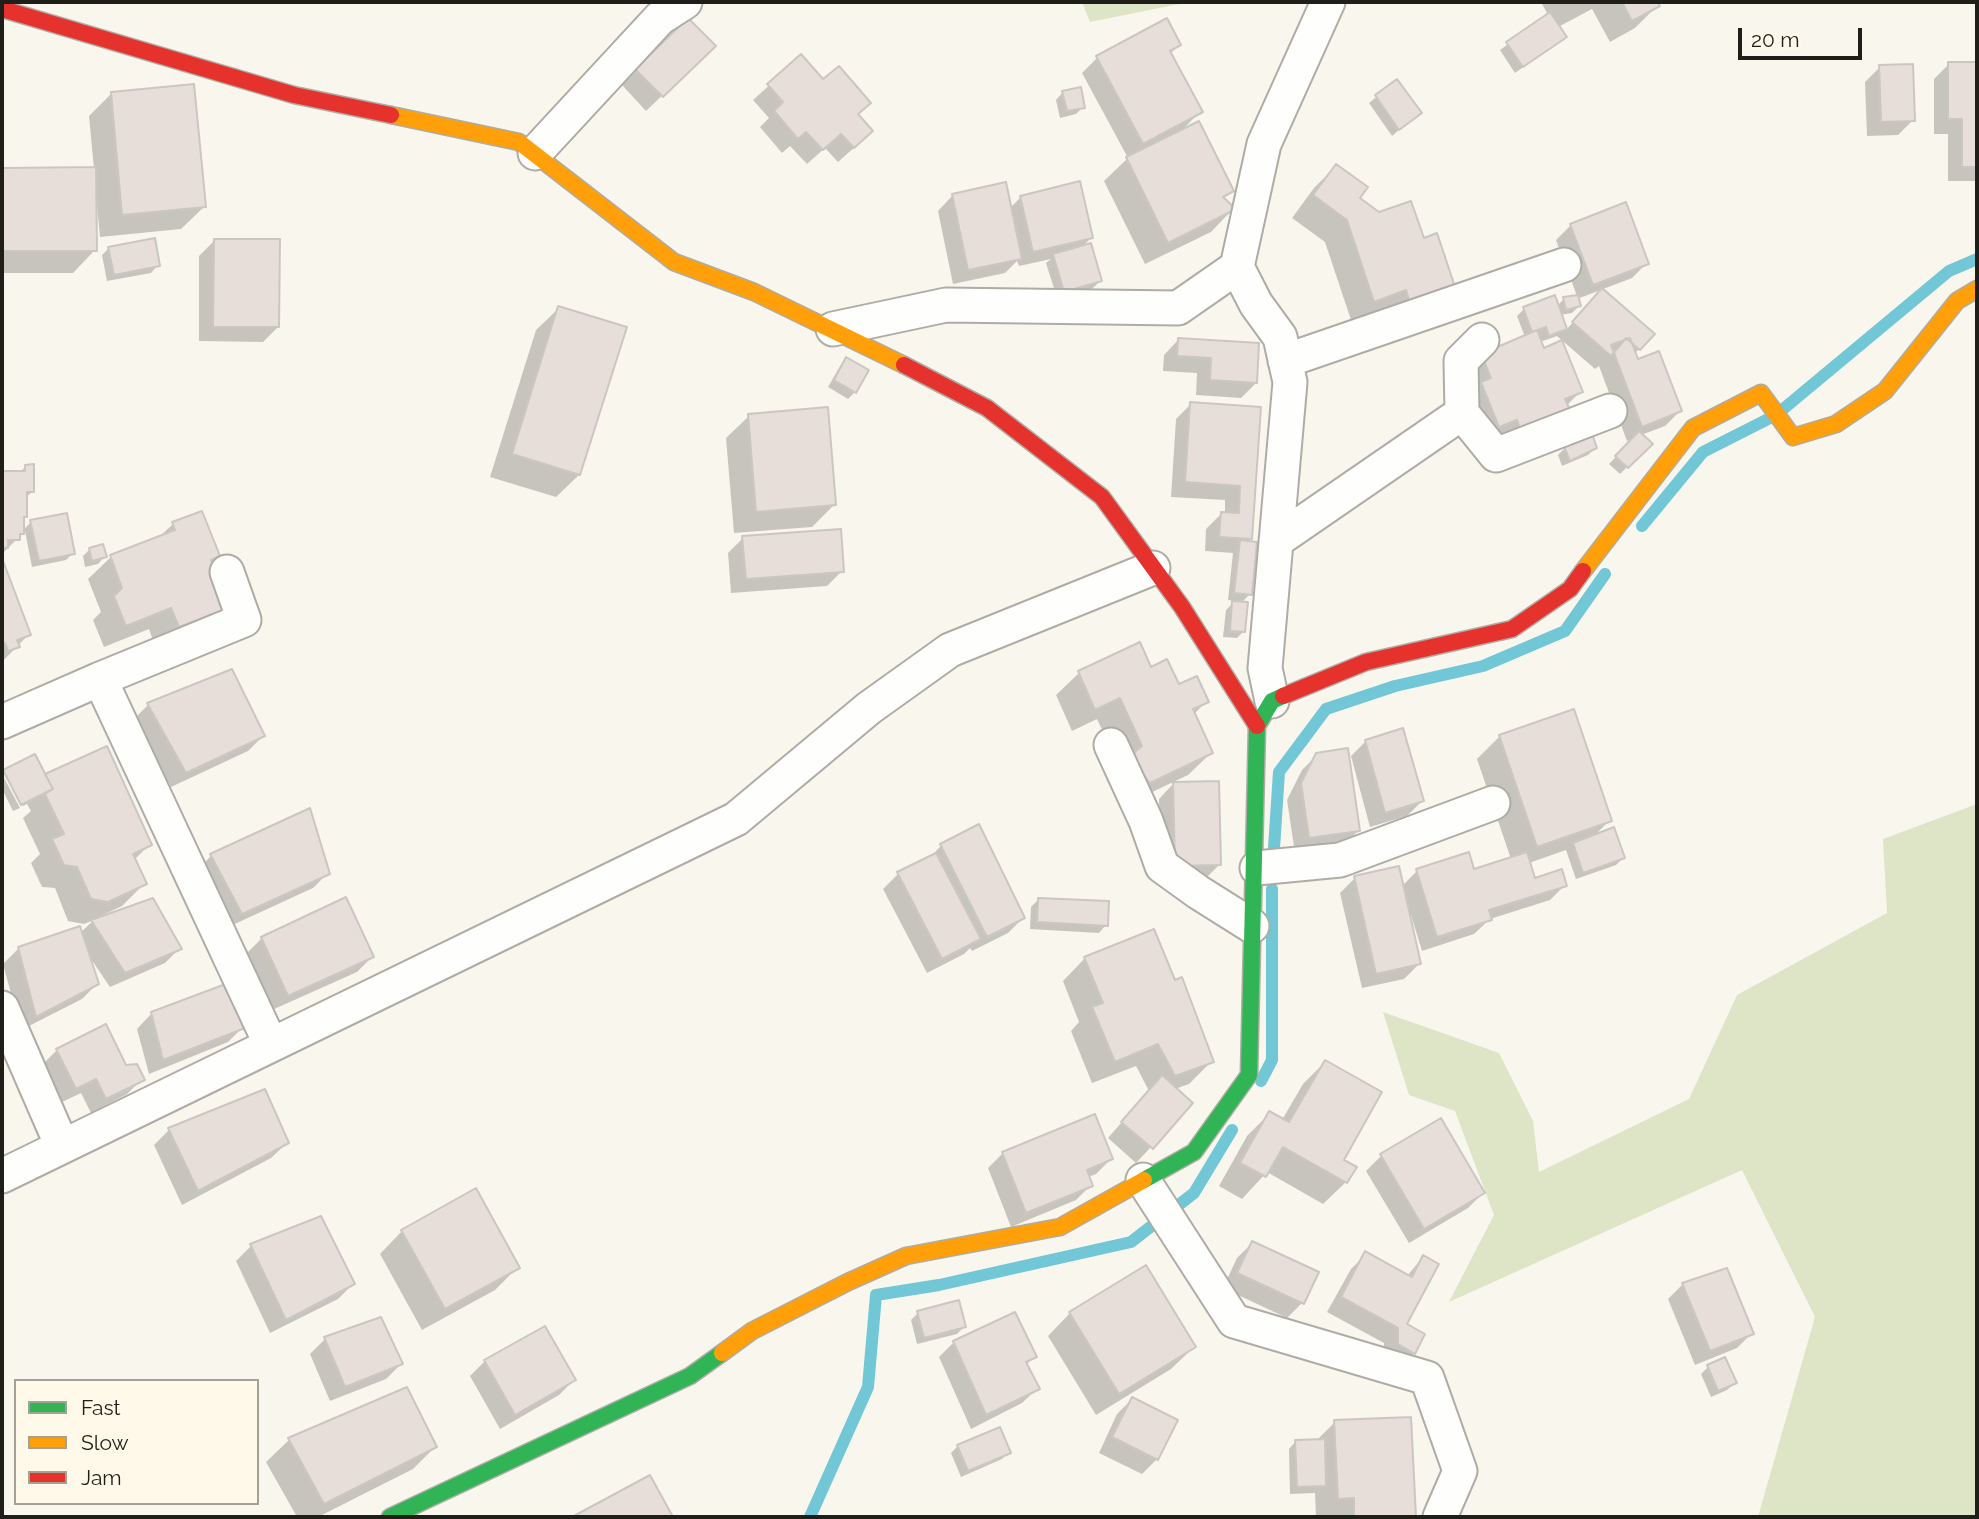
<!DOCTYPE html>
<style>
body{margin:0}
#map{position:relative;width:1979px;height:1519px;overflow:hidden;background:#f9f6ee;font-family:Raleway,sans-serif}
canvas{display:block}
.frame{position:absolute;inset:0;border:4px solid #201e19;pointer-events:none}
.legend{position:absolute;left:14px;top:1379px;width:245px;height:126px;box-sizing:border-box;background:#fef9e9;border:2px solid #a5a196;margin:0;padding:9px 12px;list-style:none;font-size:21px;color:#201e19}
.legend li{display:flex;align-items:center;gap:14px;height:35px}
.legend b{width:35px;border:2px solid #a5a196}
.scale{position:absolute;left:1738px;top:28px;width:124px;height:32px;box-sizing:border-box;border:4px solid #201e19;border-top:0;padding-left:9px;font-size:21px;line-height:24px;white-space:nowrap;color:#201e19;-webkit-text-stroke:5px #fef9e9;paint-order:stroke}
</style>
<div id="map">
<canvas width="1979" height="1519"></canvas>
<div class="frame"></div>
<ul class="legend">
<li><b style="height:9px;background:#30b455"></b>Fast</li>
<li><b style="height:9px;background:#ff9f0a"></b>Slow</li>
<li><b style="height:9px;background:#e5322d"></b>Jam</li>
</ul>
<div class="scale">20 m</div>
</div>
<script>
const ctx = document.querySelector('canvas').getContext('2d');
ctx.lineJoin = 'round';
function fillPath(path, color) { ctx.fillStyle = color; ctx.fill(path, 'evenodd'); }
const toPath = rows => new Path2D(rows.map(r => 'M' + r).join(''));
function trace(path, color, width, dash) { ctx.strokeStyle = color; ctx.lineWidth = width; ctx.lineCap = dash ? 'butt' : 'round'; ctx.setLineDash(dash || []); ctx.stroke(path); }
fillPath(toPath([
 [1082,2,1189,2,1090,22],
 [1977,804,1977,1517,1758,1517,1815,1317,1742,1170,1449,1302,1494,1215,1455,1111,1409,1095,1383,1012,1499,1053,1533,1121,1539,1172,1689,1099,1737,995,1887,913,1883,839]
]), '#dde5c6');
fillPath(toPath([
 [1541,2,1655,2,1657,6,1635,28,1610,42,1592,9,1558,27,1565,37,1515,73,1500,50,1548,15],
 [688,20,698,61,646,111,622,85],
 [1179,45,1170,54,1201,111,1181,131,1232,191,1223,199,1233,209,1211,232,1145,264,1104,181,1128,158,1082,73,1097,58],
 [801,57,857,114,856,146,838,162,825,148,807,164,790,146,782,153,760,127,769,118,753,100],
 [1977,63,1977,181,1948,181,1948,134,1934,134,1934,79,1949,64],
 [1880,67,1913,120,1898,135,1867,136,1865,82],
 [1396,81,1419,113,1392,136,1369,103],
 [1063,92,1083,107,1076,114,1060,118,1056,100],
 [112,93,204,207,181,229,100,237,97,205,95,205,95,250,73,273,2,273,2,169,94,169,89,116],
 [1336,166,1358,199,1423,240,1454,290,1352,323,1325,242,1292,218,1314,188],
 [953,195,1009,209,1021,197,1092,237,1081,248,1100,281,1093,288,1057,298,1046,263,1051,259,1019,266,1017,261,1005,273,953,284,938,211],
 [1571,225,1647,263,1632,278,1577,299,1579,306,1572,313,1560,315,1566,330,1602,290,1639,349,1634,354,1637,362,1680,411,1665,426,1641,435,1650,444,1620,474,1609,464,1634,438,1627,441,1599,366,1595,369,1557,336,1540,342,1543,350,1581,391,1566,406,1507,447,1502,434,1484,441,1467,371,1525,337,1517,316,1524,309,1557,306,1564,299,1577,296,1556,240],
 [214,241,278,327,263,342,199,341,199,256],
 [109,248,158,265,151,273,107,281,102,255],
 [559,308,579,475,556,497,490,477,536,330],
 [1179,339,1256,383,1241,398,1196,395,1197,373,1163,371,1164,355],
 [847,359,855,392,848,399,828,387,840,366],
 [1191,404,1259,408,1250,538,1246,542,1250,594,1241,603,1244,631,1237,638,1223,637,1226,610,1235,601,1228,600,1233,553,1205,551,1206,529,1221,514,1225,514,1225,500,1171,497,1176,419],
 [749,416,835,504,812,527,734,533,726,438],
 [1565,448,1595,448,1588,455,1562,466,1558,455],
 [26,466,32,492,25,498,25,517,23,520,22,531,31,522,73,553,66,560,32,567,25,531,2,554,2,472,20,472],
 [173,524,218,556,210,563,227,608,205,630,156,649,149,629,104,647,93,620,101,612,88,579,111,557,158,538],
 [743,538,842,571,827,586,731,593,728,553],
 [90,549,105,556,98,564,85,567,83,556],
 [2,561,28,635,2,662],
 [1139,645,1150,669,1207,701,1194,714,1211,753,1188,775,1127,804,1107,781,1120,768,1097,719,1072,731,1056,695,1079,673],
 [148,705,263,736,248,751,171,787,133,720],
 [1500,736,1610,820,1593,837,1623,858,1616,865,1576,879,1566,850,1529,863,1534,881,1565,885,1550,900,1490,919,1474,934,1422,951,1411,915,1408,915,1419,964,1404,979,1362,988,1340,893,1355,878,1402,886,1417,871,1473,871,1511,859,1477,759],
 [1366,741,1422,801,1407,816,1370,827,1351,756],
 [1317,755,1358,831,1343,846,1295,853,1287,800,1302,770],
 [35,756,45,776,150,844,134,860,144,884,122,906,103,915,104,917,180,948,165,963,110,987,89,956,97,984,82,999,21,1030,3,964,18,949,80,933,94,920,84,924,68,921,55,888,42,887,31,863,40,854,23,818,31,811,27,804,23,806,4,772],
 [2,774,20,808,13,811,2,789],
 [1174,783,1219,865,1204,880,1160,881,1159,799],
 [942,845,1023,918,1008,933,972,951,970,948,964,954,927,973,883,889,898,874,928,859],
 [211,856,328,873,313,888,226,928,196,871],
 [1039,899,1106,925,1099,933,1030,929,1031,907],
 [262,938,372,957,357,972,272,1010,247,953],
 [1085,958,1174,982,1212,1061,1189,1084,1175,1089,1191,1104,1136,1163,1108,1138,1149,1091,1136,1066,1092,1083,1071,1031,1079,1022,1063,981],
 [152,1013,243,1027,228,1042,149,1074,137,1029],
 [57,1050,125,1067,142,1079,127,1094,91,1113,81,1093,60,1103,42,1065],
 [1325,1062,1346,1182,1323,1204,1267,1172,1242,1199,1219,1186,1247,1136,1270,1113,1282,1120,1303,1084],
 [265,1091,287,1143,271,1158,182,1205,154,1145,169,1130],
 [1003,1153,1111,1159,1096,1174,1088,1177,1091,1185,1076,1200,1011,1227,988,1168],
 [1381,1156,1483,1193,1468,1208,1409,1243,1366,1171],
 [402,1231,517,1268,495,1290,422,1330,380,1254],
 [1252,1243,1302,1303,1287,1318,1223,1288,1237,1258],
 [251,1246,353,1284,338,1299,270,1333,236,1261],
 [1366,1254,1407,1276,1423,1257,1404,1325,1414,1353,1399,1368,1384,1359,1384,1343,1327,1312,1351,1269],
 [1683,1284,1752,1333,1737,1348,1695,1365,1668,1299],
 [918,1313,964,1327,957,1334,917,1344,911,1320],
 [1070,1313,1194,1347,1171,1369,1096,1415,1048,1336],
 [325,1339,401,1364,386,1379,330,1401,310,1354],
 [954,1342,1035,1356,1026,1365,1038,1388,1022,1403,971,1429,939,1357],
 [485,1361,574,1380,559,1395,500,1429,470,1376],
 [1708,1367,1735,1383,1727,1390,1711,1397,1701,1374],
 [406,1389,435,1447,413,1469,318,1517,297,1517,266,1462,289,1440],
 [1132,1399,1176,1420,1157,1459,1142,1474,1099,1453,1117,1414],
 [1410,1419,1414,1517,1316,1517,1315,1493,1290,1494,1289,1449,1296,1441,1316,1441,1335,1422],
 [958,1446,1009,1452,1002,1459,961,1477,951,1453]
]), '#0003');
trace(toPath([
 [1642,526,1703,452,1776,415,1949,271,1977,259],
 [1273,863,1279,772,1326,709,1395,686,1483,666,1565,631,1605,574],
 [1261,1081,1272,1060,1272,889],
 [810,1517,868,1387,876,1295,939,1285,1131,1242,1194,1193,1232,1130]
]), '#71c7d5', 12);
const building = toPath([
 [1622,2,1657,2,1660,6,1632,21,1622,2],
 [1550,12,1567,37,1523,67,1506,42,1550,12],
 [688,18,716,46,663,97,635,69,688,18],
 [1167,18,1181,45,1170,51,1203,112,1143,144,1096,56,1167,18],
 [801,54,823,79,839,66,871,103,858,114,873,131,854,148,841,134,823,150,806,132,798,139,774,111,783,102,767,84,801,54],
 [1948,62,1977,62,1977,167,1962,167,1962,119,1948,119,1948,62],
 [1913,64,1915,121,1881,122,1879,65,1913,64],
 [1397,79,1422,113,1399,130,1375,95,1397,79],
 [194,84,206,207,122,215,111,92,194,84],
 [1081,87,1085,108,1067,111,1062,91,1081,87],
 [1199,121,1234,191,1223,197,1236,209,1168,243,1126,157,1199,121],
 [1336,164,1368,187,1360,198,1379,212,1411,201,1424,238,1437,233,1456,290,1411,306,1406,290,1374,302,1347,220,1313,195,1336,164],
 [96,167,97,251,2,251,2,168,96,167],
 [1080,181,1093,238,1033,252,1020,196,1080,181],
 [1006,182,1022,259,968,270,952,194,1006,182],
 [1626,202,1649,264,1593,285,1570,224,1626,202],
 [155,238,160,266,114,275,108,247,155,238],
 [214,239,280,239,279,327,213,327,214,239],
 [1091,243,1102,281,1064,292,1053,254,1091,243],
 [1602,288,1655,334,1640,350,1626,338,1611,356,1572,322,1602,288],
 [1555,295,1567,329,1549,336,1546,327,1532,332,1523,307,1555,295],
 [1578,295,1581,306,1566,310,1563,297,1578,295],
 [558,306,627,327,580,475,512,454,558,306],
 [1537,330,1544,348,1562,340,1583,392,1565,399,1571,412,1522,433,1517,420,1499,427,1481,382,1491,378,1481,354,1537,330],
 [1178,338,1259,343,1257,383,1210,380,1211,358,1177,356,1178,338],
 [1630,338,1638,359,1659,351,1682,411,1642,427,1611,345,1630,338],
 [846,357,869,370,856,393,834,380,846,357],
 [1190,402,1261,407,1252,539,1219,537,1221,512,1239,513,1240,486,1185,482,1190,402],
 [828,407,836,505,756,512,748,414,828,407],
 [1639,431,1653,444,1628,468,1615,456,1639,431],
 [1592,434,1597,448,1570,461,1564,446,1592,434],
 [34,464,34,492,27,492,27,517,24,517,24,534,20,534,20,540,8,540,8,548,2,548,2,471,25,471,25,465,34,464],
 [202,511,220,556,211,560,229,608,179,627,171,608,126,626,114,596,122,588,110,555,175,530,172,522,202,511],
 [67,513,75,554,39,561,30,520,67,513],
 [841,529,844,572,746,579,742,536,841,529],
 [1240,540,1257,542,1252,595,1234,593,1240,540],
 [103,544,107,557,92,561,89,548,103,544],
 [2,558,31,635,17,640,20,647,8,651,5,643,2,645,2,558],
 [1232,601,1248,602,1245,632,1230,631,1232,601],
 [1140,642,1151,667,1167,659,1179,684,1197,676,1209,702,1193,709,1213,753,1150,783,1128,758,1142,746,1120,698,1095,710,1078,671,1140,642],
 [232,669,265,736,186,773,147,703,232,669],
 [1574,709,1612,821,1537,847,1499,735,1574,709],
 [1403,728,1424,801,1385,813,1365,740,1403,728],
 [107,746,152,845,133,854,147,884,108,902,91,899,77,867,64,865,52,839,64,834,45,794,53,789,45,774,107,746],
 [1348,748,1360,831,1309,838,1301,783,1316,753,1348,748],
 [35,754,53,789,21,805,3,770,35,754],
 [1219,781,1221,865,1175,866,1173,782,1219,781],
 [310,808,330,874,242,914,210,854,310,808],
 [979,824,1025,918,987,937,940,844,979,824],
 [1614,827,1625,858,1583,873,1573,843,1614,827],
 [1469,852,1474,869,1527,852,1535,878,1562,869,1567,886,1489,910,1492,920,1437,937,1416,869,1469,852],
 [936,853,981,939,942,959,897,872,936,853],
 [1399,866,1421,964,1376,974,1354,876,1399,866],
 [346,897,374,957,288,996,261,937,346,897],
 [153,898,182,949,125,973,91,920,153,898],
 [1038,898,1109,901,1108,926,1037,922,1038,898],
 [80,926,99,984,36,1017,18,947,80,926],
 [1154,929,1175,980,1182,977,1214,1062,1175,1076,1158,1044,1115,1062,1092,1007,1103,1003,1084,957,1154,929],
 [231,982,245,1028,163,1060,151,1012,231,982],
 [106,1024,126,1065,137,1064,145,1080,106,1099,96,1079,76,1089,56,1049,106,1024],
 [1325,1060,1382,1092,1344,1160,1357,1167,1347,1183,1283,1147,1266,1177,1240,1163,1269,1111,1289,1122,1325,1060],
 [1162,1075,1193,1103,1153,1149,1121,1122,1162,1075],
 [265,1089,289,1143,198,1191,168,1128,265,1089],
 [1095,1114,1113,1159,1087,1170,1093,1186,1026,1213,1002,1152,1095,1114],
 [1441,1118,1485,1193,1424,1229,1380,1154,1441,1118],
 [476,1188,520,1268,445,1309,401,1230,476,1188],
 [321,1216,355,1284,286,1320,250,1244,321,1216],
 [1252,1241,1319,1272,1304,1304,1237,1273,1252,1241],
 [1365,1251,1412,1277,1423,1255,1439,1264,1407,1324,1425,1334,1415,1354,1398,1344,1398,1328,1341,1297,1365,1251],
 [1146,1265,1196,1347,1119,1394,1069,1312,1146,1265],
 [1727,1268,1754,1334,1710,1351,1682,1283,1727,1268],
 [959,1300,966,1327,924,1338,917,1311,959,1300],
 [1015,1312,1037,1357,1026,1362,1040,1389,986,1415,953,1341,1015,1312],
 [381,1317,403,1364,345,1387,324,1337,381,1317],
 [545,1326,576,1380,515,1415,484,1360,545,1326],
 [1725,1357,1737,1383,1718,1391,1707,1365,1725,1357],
 [407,1387,437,1447,324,1504,288,1438,407,1387],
 [1132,1397,1178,1420,1158,1460,1112,1437,1132,1397],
 [1411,1417,1416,1517,1354,1517,1354,1498,1338,1499,1334,1420,1411,1417],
 [1000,1427,1011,1453,968,1471,957,1445,1000,1427],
 [1325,1439,1326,1486,1297,1487,1295,1440,1325,1439],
 [650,1475,673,1517,572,1517,650,1475]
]);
fillPath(building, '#e7deda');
trace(building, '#cac6c1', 2);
const street = toPath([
 [535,153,660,18,685,2],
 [833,329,946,305,1178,308,1237,267],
 [1285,361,1564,265],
 [1462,413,1461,361,1482,340],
 [1276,541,1462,413,1496,455,1610,411],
 [100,679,244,620,227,572],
 [1272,701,1265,668,1290,382,1280,337,1256,304,1237,267,1264,144,1328,2],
 [2,722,100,679,271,1045],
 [1111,745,1146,821,1162,866,1198,892,1252,926],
 [1257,868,1340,860,1493,803],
 [2,1008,62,1146],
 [2,1176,736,819,869,708,950,650,1153,568],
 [1143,1180,1234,1321,1427,1378,1460,1471,1440,1517]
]);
const fast = toPath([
 [1144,1180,1194,1152,1249,1075,1257,726,1272,701,1283,696],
 [390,1517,690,1376,722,1353]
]);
const slow = toPath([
 [391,115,519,142,674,262,754,292,904,365],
 [1583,571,1693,428,1761,393,1793,437,1836,424,1885,391,1957,301,1977,289],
 [722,1353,752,1331,848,1282,906,1256,1060,1227,1144,1180]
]);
const jam = toPath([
 [2,9,294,95,391,115],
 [904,365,987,408,1102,497,1182,607,1257,726],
 [1283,696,1366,662,1512,629,1570,589,1583,571]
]);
trace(street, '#aeaca5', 37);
trace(fast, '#aeaca5', 19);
trace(slow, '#aeaca5', 19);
trace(jam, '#aeaca5', 19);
trace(street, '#fefefc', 33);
trace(fast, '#30b455', 16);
trace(slow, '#ff9f0a', 16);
trace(jam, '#e5322d', 16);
</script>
